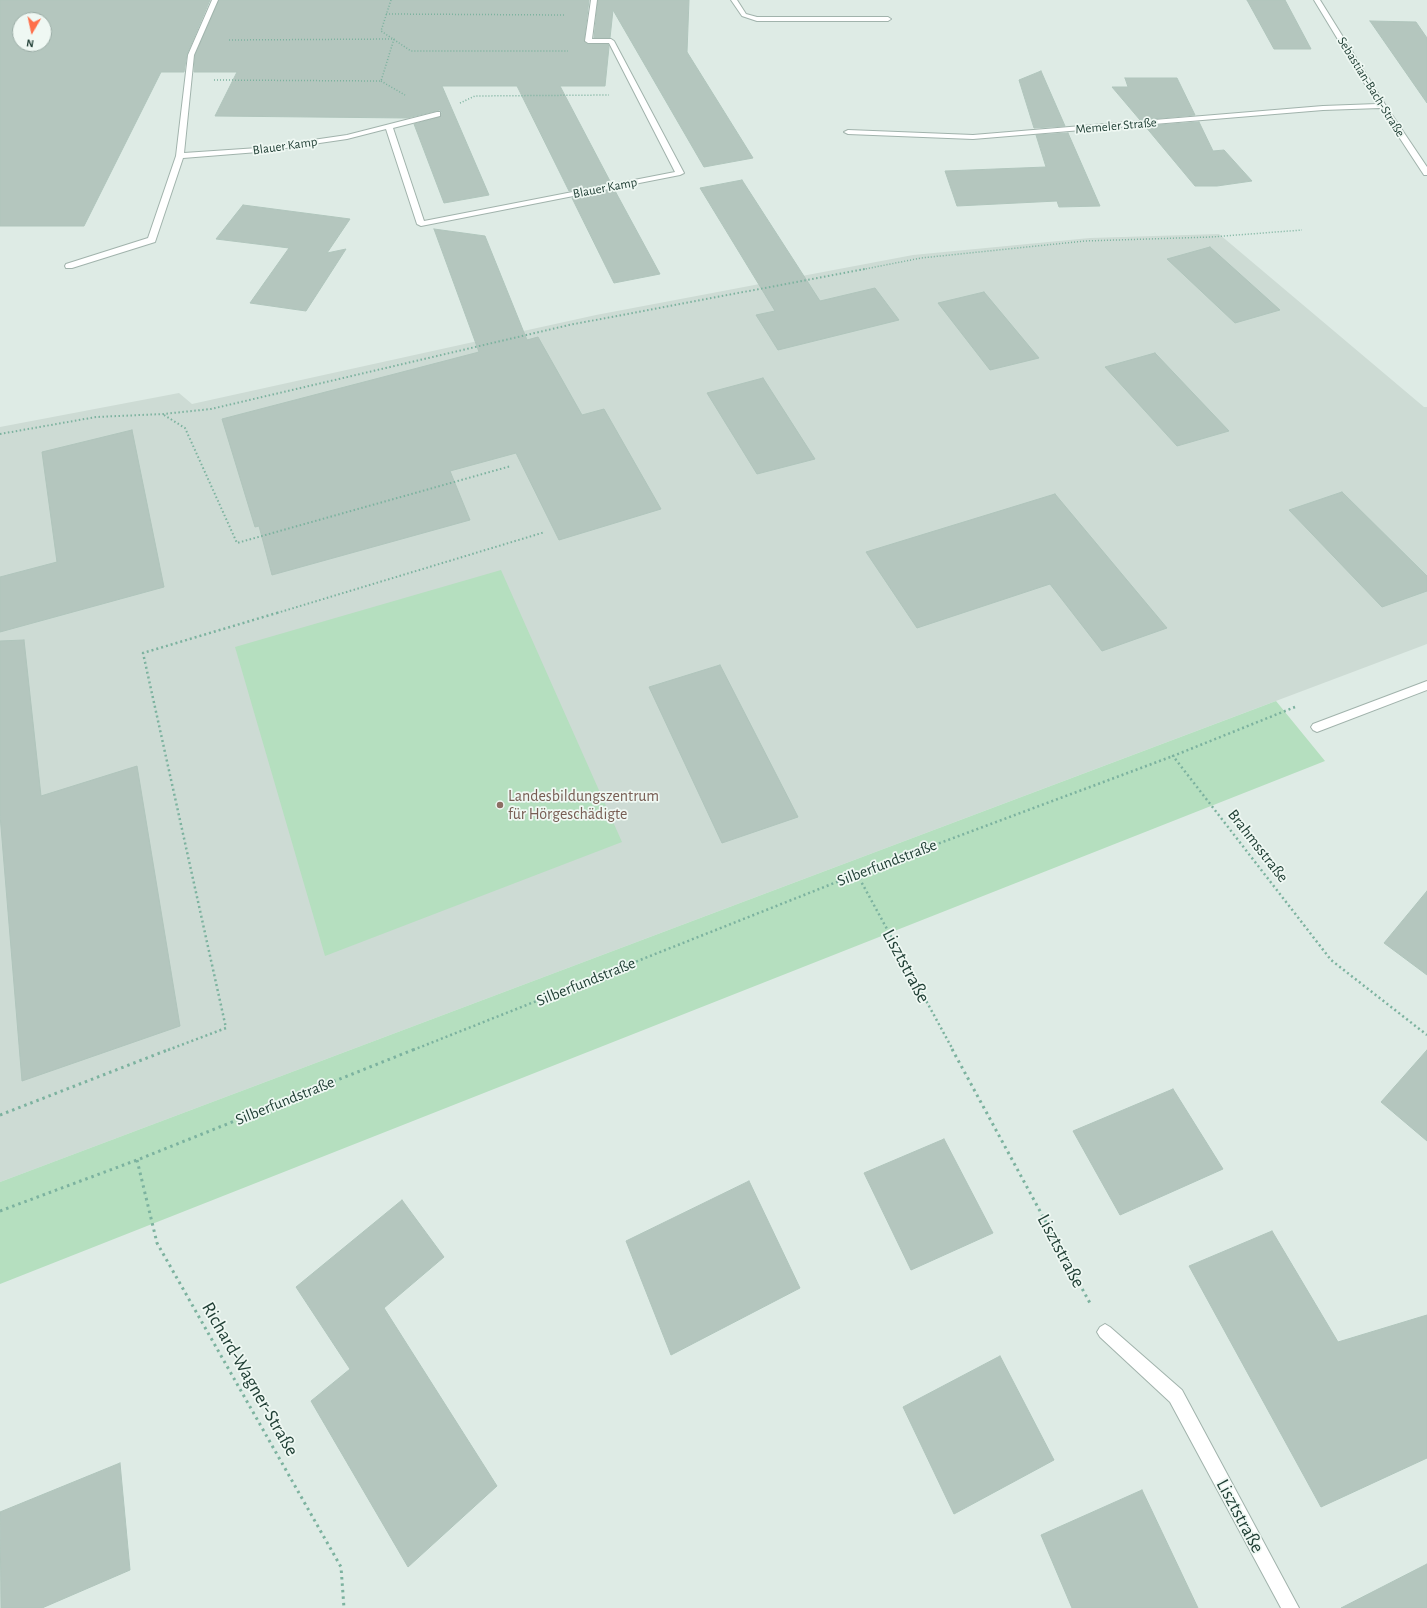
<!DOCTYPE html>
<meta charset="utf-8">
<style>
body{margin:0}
#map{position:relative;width:1427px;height:1608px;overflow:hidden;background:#deebe5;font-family:"Alegreya Sans",sans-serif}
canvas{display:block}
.north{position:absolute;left:12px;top:12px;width:40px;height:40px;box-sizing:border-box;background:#eff8f3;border:1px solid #9bada6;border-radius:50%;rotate:189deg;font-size:11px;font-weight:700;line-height:16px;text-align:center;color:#1e3d33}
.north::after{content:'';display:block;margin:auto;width:14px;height:18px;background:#fe6f4a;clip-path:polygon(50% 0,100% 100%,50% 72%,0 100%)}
</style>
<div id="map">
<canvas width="1427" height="1608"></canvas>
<div class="north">N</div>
</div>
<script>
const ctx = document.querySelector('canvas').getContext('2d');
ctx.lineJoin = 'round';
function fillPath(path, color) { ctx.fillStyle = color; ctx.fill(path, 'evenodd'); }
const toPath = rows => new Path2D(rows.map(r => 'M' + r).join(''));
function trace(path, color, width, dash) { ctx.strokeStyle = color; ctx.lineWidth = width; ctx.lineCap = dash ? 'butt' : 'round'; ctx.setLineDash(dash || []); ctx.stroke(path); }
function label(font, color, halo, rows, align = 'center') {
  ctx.font = font + ' "Alegreya Sans",sans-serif'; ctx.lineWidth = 3.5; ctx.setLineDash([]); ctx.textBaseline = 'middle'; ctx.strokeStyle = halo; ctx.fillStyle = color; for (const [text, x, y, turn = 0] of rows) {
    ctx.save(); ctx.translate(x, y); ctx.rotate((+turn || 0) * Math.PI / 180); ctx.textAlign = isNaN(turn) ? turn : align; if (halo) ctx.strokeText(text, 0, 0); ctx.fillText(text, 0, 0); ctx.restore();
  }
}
fillPath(toPath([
 [1219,234,1424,407,1427,407,1427,644,0,1182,0,427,179,393,192,404,596,315,913,255,1090,238]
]), '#cddbd4');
fillPath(toPath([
 [501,570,622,842,325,956,235,647],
 [1276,701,1325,761,0,1284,0,1182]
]), '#b5dfbf');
const building = toPath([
 [0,0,210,0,187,54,184,72,161,72,84,226,0,226,0,0],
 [20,20,44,20,44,44,20,44,20,20],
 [219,0,589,0,584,41,588,44,608,44,609,47,605,86,560,86,611,183,569,191,517,86,442,86,489,195,444,203,414,124,440,117,442,112,440,110,407,118,215,116,237,72,194,72,195,55,219,0],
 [598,0,689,0,687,52,753,158,704,167,613,10,610,38,594,38,598,0],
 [1247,0,1285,0,1311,49,1274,49,1247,0],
 [1370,21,1416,22,1427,38,1427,103,1370,21],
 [1041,71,1065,126,1034,128,1019,80,1041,71],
 [1125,78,1177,78,1195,115,1140,120,1112,87,1128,87,1125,78],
 [1199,122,1213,151,1224,150,1252,181,1217,186,1195,186,1145,126,1199,122],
 [1068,133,1100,206,1059,207,1057,201,957,206,945,171,1046,167,1036,135,1068,133],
 [742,180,820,301,875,288,899,320,778,350,756,315,775,311,700,188,742,180],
 [614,189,660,274,614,283,572,198,614,189],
 [243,205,350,219,327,253,346,249,306,311,250,303,289,248,216,239,243,205],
 [434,229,485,236,527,340,538,337,582,415,604,409,661,509,559,540,516,453,450,471,470,520,272,575,259,526,255,527,222,419,479,352,434,229],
 [1210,247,1280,310,1235,323,1167,259,1210,247],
 [984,292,1039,358,990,370,938,303,984,292],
 [1155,353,1229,431,1177,446,1105,367,1155,353],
 [763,378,815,459,757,474,707,393,763,378],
 [132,430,164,587,0,632,0,577,57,562,42,452,132,430],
 [1342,492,1427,576,1427,591,1382,607,1289,510,1342,492],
 [1055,494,1167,628,1102,651,1050,584,917,628,866,552,1055,494],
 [24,640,41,796,137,766,180,1026,22,1081,0,815,0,641,24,640],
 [720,665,798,817,722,843,649,687,720,665],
 [1427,891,1427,975,1384,943,1427,891],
 [1427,1050,1427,1141,1381,1102,1427,1050],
 [1173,1089,1223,1169,1120,1215,1073,1131,1173,1089],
 [944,1139,993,1233,911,1270,864,1173,944,1139],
 [749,1181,800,1288,671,1355,626,1241,749,1181],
 [402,1200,444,1257,384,1308,497,1486,408,1567,311,1401,350,1369,296,1287,402,1200],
 [1272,1231,1338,1342,1427,1315,1427,1458,1321,1507,1189,1266,1272,1231],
 [1000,1356,1054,1460,954,1514,903,1407,1000,1356],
 [120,1463,130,1570,42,1608,1,1608,0,1512,120,1463],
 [1142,1490,1198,1608,1072,1608,1041,1535,1142,1490],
 [1427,1564,1427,1608,1341,1608,1427,1564]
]);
fillPath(building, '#b4c6be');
trace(building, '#b0c5bc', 1);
const minor = toPath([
 [212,0,218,0,194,55,184,153,258,148,347,135,437,112,440,112,440,116,393,128,424,221,675,172,609,43,588,43,585,41,591,0,597,0,592,39,611,39,614,41,684,173,680,175,421,226,417,224,386,129,347,139,258,152,183,158,155,242,72,268,66,268,65,266,66,264,148,238,176,156,188,55,212,0],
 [731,0,737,0,746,14,757,17,888,17,891,19,888,21,757,21,742,16,731,0],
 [1314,0,1320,0,1386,106,1427,167,1427,175,1424,175,1380,108,1323,110,973,139,848,134,844,132,848,130,973,135,1323,106,1377,104,1314,0],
 [1427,681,1427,690,1317,732,1313,730,1311,727,1313,724,1427,681],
 [1105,1324,1110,1327,1182,1390,1299,1608,1281,1608,1170,1402,1100,1337,1097,1332,1100,1327,1105,1324]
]);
trace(minor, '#a1b3ac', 2);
trace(toPath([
 [391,0,381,31,411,51,568,51],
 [386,14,565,15],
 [214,80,381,81,394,39,228,40],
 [381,81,405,95],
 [460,103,475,96,609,95],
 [860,270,921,258,1085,241,1211,237,1302,230]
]), '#7cb29f', 1.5, [1, 2]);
trace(toPath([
 [164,415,185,428,237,543,511,466],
 [0,434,96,417,163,414,211,409,569,325,865,269],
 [277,613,545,532]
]), '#7cb29f', 2, [1.5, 2.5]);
trace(toPath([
 [1295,707,1173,756,1331,960,1427,1035],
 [857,874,953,1050],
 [168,1050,226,1028,143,653,280,612],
 [413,1050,857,874,1173,756]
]), '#7cb29f', 2.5, [2, 3]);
trace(toPath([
 [952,1049,1091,1305],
 [0,1115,170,1049],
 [137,1160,157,1243,341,1567,344,1608],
 [0,1211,137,1160,415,1049]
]), '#7cb29f', 3, [2.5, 4]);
fillPath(minor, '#fff');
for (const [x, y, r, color] of [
 [500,805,4,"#8d6e63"]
]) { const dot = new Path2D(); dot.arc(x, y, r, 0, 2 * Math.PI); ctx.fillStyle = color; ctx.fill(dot); trace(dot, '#eff8f3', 1.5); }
label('13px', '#1e3d33', '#eff8f3', [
 ["Sebastian-Bach-Straße",1371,87,58],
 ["Memeler Straße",1116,126,-5],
 ["Blauer Kamp",285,146,-8],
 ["Blauer Kamp",605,188,-11]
]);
label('16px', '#785e54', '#eff8f3', [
 ["Landesbildungszentrum",508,796],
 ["für Hörgeschädigte",508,814]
], 'left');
label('16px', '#1e3d33', '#eff8f3', [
 ["Brahmsstraße",1258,846,52],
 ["Silberfundstraße",887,863,-21],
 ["Silberfundstraße",586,982,-22],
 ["Silberfundstraße",285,1101,-22]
]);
label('19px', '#1e3d33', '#eff8f3', [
 ["Lisztstraße",906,966,62],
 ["Lisztstraße",1061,1251,62],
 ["Richard-Wagner-Straße",250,1379,60],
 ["Lisztstraße",1240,1516,62]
]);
</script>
